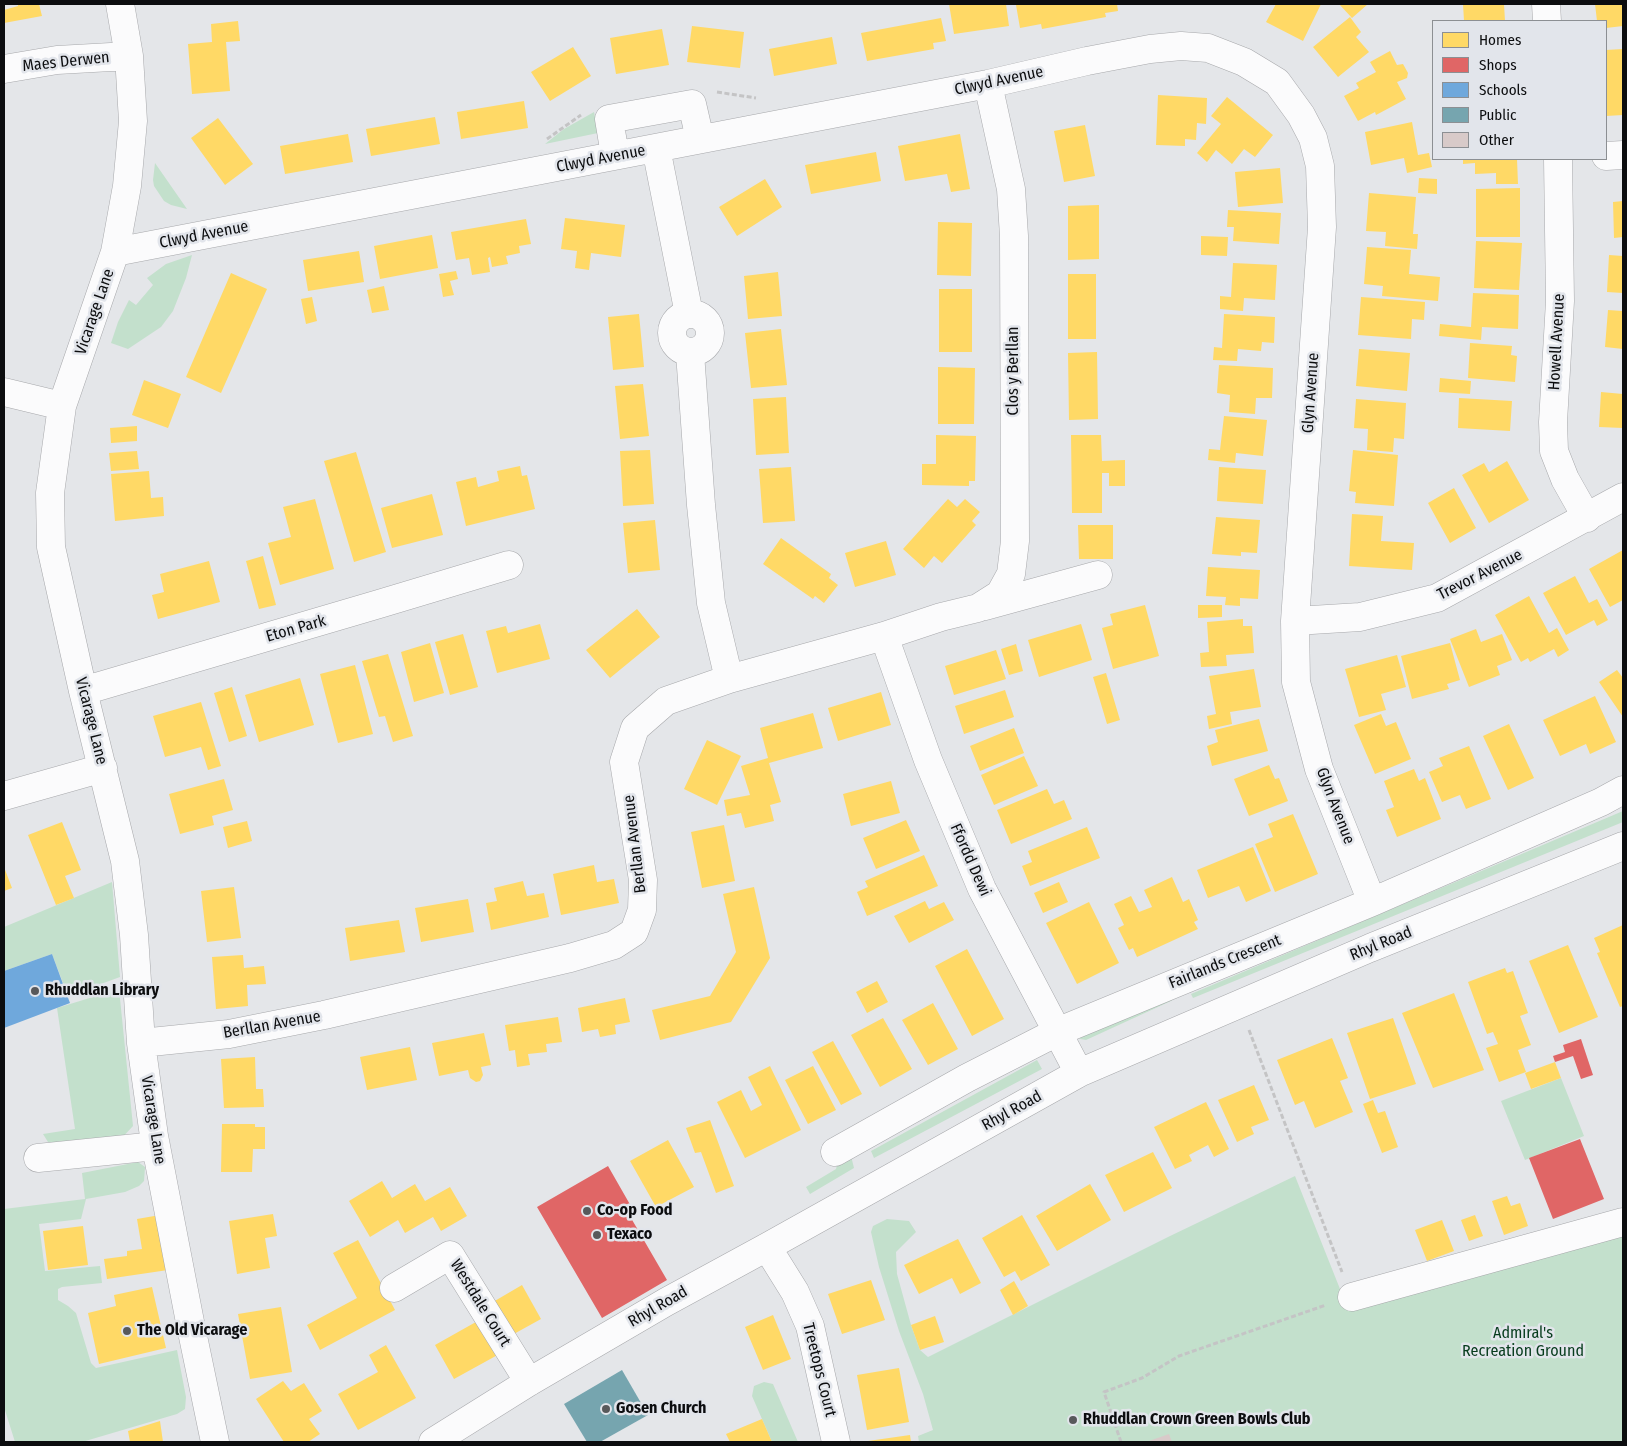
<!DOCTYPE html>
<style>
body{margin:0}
#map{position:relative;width:1627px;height:1446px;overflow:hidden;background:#e4e6e9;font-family:"Fira Sans Condensed",sans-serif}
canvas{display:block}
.frame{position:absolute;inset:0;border:5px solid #0c0d0f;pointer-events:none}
.legend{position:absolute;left:1432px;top:20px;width:175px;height:140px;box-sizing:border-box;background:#e2e5eb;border:1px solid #8c8f93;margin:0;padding:6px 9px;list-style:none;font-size:15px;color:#0c0d0f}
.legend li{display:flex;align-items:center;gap:10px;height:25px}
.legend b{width:25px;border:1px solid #8c8f93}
</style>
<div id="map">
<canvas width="1627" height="1446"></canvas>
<div class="frame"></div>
<ul class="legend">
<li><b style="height:14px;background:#ffd966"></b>Homes</li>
<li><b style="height:14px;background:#e06666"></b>Shops</li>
<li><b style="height:14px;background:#6fa8dc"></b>Schools</li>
<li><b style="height:14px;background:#76a5af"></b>Public</li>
<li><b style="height:14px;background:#d8cac9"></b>Other</li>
</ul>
</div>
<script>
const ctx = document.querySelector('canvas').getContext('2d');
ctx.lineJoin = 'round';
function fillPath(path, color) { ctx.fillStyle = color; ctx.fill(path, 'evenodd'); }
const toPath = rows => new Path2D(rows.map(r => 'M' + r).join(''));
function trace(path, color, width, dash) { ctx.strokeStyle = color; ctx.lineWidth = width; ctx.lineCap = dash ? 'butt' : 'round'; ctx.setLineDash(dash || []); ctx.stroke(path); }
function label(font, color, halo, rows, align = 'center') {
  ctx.font = font + ' "Fira Sans Condensed",sans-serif'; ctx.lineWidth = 5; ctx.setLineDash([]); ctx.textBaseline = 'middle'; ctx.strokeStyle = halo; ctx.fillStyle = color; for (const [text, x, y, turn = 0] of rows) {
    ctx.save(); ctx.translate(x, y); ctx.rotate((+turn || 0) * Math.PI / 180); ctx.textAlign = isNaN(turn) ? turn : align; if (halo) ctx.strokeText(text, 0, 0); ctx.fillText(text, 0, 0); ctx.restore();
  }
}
fillPath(toPath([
 [594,112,598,133,545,144,564,129],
 [155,163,187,209,171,205,164,201,154,186,153,180],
 [192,255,186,278,173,311,161,327,128,349,111,343,118,322,129,300,136,305,153,285,147,278,166,264],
 [1623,811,1623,822,1193,998,1191,994],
 [112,882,120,977,68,996,52,954,4,971,4,927],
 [1188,985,1171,1001,1086,1040,1080,1039,1081,1033],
 [119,989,133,1126,119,1141,57,1146,48,1142,43,1134,75,1129,57,1008],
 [1037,1060,1042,1069,874,1158,871,1151],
 [1561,1078,1584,1136,1525,1160,1501,1101],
 [850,1152,854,1168,810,1194,806,1187,836,1169,839,1157],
 [138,1162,145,1167,144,1181,139,1186,125,1192,86,1199,81,1219,39,1224,45,1271,100,1266,102,1283,62,1287,58,1289,58,1300,68,1306,76,1313,91,1363,96,1368,177,1350,186,1397,185,1409,177,1414,82,1442,15,1442,4,1407,4,1209,85,1199,82,1173],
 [1295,1176,1340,1289,1358,1283,1623,1216,1623,1442,919,1442,918,1436,933,1430,923,1394,899,1331,879,1267,871,1232,873,1226,887,1219,909,1221,916,1232,896,1252,897,1274,911,1325,920,1350,928,1357,1168,1237],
 [764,1382,773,1384,798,1442,772,1442,752,1396,754,1386]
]), '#c3e0cc');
fillPath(toPath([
 [18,4,39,4,42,16,4,23,4,10,18,6],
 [949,4,1006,4,1009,26,954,34],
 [1021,4,1117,4,1118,11,1105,13,1106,17,1042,29,1041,24,1020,28,1016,5],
 [1276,4,1321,4,1303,41,1266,22],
 [1339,4,1368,4,1352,18],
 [1463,4,1504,4,1505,21,1464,21],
 [1595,4,1623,4,1623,26,1606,28,1606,21,1597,21],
 [1350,17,1361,32,1356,37,1369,52,1338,77,1313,47],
 [941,18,946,41,933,43,934,49,867,61,861,33],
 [238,21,240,41,226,42,230,91,192,94,188,44,212,42,211,24],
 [692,26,744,32,740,68,687,62],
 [662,29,669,65,616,74,610,38],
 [832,37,837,64,774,76,769,49],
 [573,47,591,76,550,101,531,72],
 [1623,49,1623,115,1606,116,1606,50],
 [1390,51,1397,65,1403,64,1408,73,1407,78,1397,82,1406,99,1376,115,1375,112,1358,121,1344,96,1359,88,1356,83,1376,72,1370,62],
 [1158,95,1207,98,1206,124,1197,123,1196,140,1185,139,1185,146,1156,145],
 [1227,97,1273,135,1255,157,1244,149,1232,164,1216,150,1207,162,1197,153,1221,124,1211,116],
 [524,101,528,128,461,139,457,112],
 [435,117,440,144,371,156,366,129],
 [218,118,253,164,225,185,191,138],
 [1412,122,1418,155,1429,153,1432,167,1407,173,1404,158,1371,165,1365,132],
 [1085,125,1095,176,1064,182,1054,131],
 [348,134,353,162,285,174,280,146],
 [960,134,970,189,951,192,947,174,905,181,898,146],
 [876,152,881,181,811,194,805,165],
 [1463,159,1517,159,1518,184,1496,184,1496,173,1475,174,1475,163,1463,164],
 [1280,168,1283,203,1238,207,1235,172],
 [1419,178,1437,179,1437,194,1418,193],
 [765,179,782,207,737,236,719,207],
 [1520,188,1520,237,1476,237,1476,189],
 [1369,193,1416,197,1413,234,1418,234,1417,249,1385,246,1386,232,1366,231],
 [1623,201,1623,237,1614,238,1613,202],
 [1099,205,1099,259,1068,260,1068,206],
 [1228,210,1281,213,1279,244,1233,241,1234,227,1227,227],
 [565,218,625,225,621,257,591,253,589,270,575,268,577,251,561,249],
 [526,219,531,244,519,246,520,253,506,256,508,264,492,267,490,257,488,258,490,272,472,275,469,258,456,260,451,232],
 [938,222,972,223,971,276,937,275],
 [432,235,438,268,380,279,374,246],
 [1201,236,1228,237,1227,256,1201,255],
 [1476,241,1522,243,1519,290,1474,288],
 [1367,247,1411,250,1409,274,1440,277,1438,301,1382,296,1383,286,1364,284],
 [359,251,364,282,308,291,303,260],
 [1609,255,1623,256,1623,293,1607,292],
 [1233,263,1277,265,1275,300,1244,298,1243,311,1220,309,1220,296,1231,297],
 [456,271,458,279,450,281,454,295,443,297,439,274],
 [778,272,782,316,748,319,744,276],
 [231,273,267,289,221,393,186,377],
 [1068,274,1096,274,1096,339,1068,339],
 [384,286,389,310,372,313,367,290],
 [939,289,972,289,972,352,939,352],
 [1473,293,1519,295,1518,329,1482,327,1481,340,1439,336,1440,324,1471,327],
 [312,297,317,321,306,324,301,299],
 [1361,297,1425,302,1424,320,1412,319,1411,339,1358,335],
 [1608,310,1623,311,1623,349,1605,347],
 [639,314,644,367,613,370,608,317],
 [1224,314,1275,317,1274,343,1262,342,1261,351,1238,349,1237,361,1213,360,1214,347,1222,348],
 [781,329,787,385,751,388,745,333],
 [1470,343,1512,346,1511,355,1517,356,1515,382,1468,378],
 [1359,349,1410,353,1407,391,1356,386],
 [1097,352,1098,419,1069,420,1068,353],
 [1219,365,1273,368,1272,398,1256,398,1255,414,1229,412,1230,395,1217,393],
 [938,367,975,368,974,424,938,424],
 [1440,378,1471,381,1470,394,1439,392],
 [144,380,181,394,168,428,132,415],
 [643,384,649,436,620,439,615,386],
 [1601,392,1623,394,1623,428,1599,427],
 [786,397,789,453,756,455,753,399],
 [1459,398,1512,401,1510,431,1458,428],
 [1356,399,1406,403,1404,439,1394,438,1393,452,1367,450,1368,429,1354,428],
 [1224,416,1267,420,1263,456,1236,453,1235,463,1208,460,1209,449,1220,450],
 [137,426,137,441,111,443,110,428],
 [936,435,976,436,975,481,969,481,969,486,922,485,922,464,936,464],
 [1071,435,1101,435,1102,461,1125,460,1125,486,1109,486,1109,473,1102,473,1102,513,1072,513],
 [650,450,654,504,623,506,620,451],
 [1353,450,1398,455,1394,506,1355,503,1356,492,1349,491],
 [137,451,139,469,111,471,109,453],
 [356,452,386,552,354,562,324,461],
 [1507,461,1529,500,1489,523,1462,475,1484,463,1489,472],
 [520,466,522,476,527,475,535,509,466,526,456,482,476,477,478,487,499,481,497,471],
 [791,467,795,521,763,523,759,469],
 [1219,467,1266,470,1263,504,1217,501],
 [149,471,151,498,163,497,164,516,115,521,111,474],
 [1454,488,1476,528,1450,543,1428,503],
 [432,494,443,535,392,548,381,508],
 [315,499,334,569,280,585,268,543,291,537,283,507],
 [948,499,957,507,965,499,980,512,972,521,976,525,942,563,934,556,924,568,903,549],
 [1352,514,1383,516,1381,541,1414,543,1412,570,1349,566],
 [1216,517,1260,520,1257,553,1241,552,1241,556,1212,554],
 [655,520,660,570,628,573,623,523],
 [1078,525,1113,525,1113,559,1079,559],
 [781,538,831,574,829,578,838,585,824,603,815,596,813,599,763,564],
 [886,541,896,575,855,587,845,553],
 [1623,550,1623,600,1610,607,1589,569],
 [263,556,276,605,259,609,246,561],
 [209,561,220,602,158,619,152,595,164,592,160,574],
 [1208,567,1260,570,1258,599,1240,598,1240,606,1225,605,1226,597,1206,596],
 [1575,576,1589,603,1597,599,1608,620,1597,626,1594,620,1566,635,1543,593],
 [1529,596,1549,633,1557,628,1569,650,1558,657,1554,649,1530,662,1528,658,1521,662,1495,615],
 [1145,605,1159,656,1113,669,1102,628,1113,625,1110,614],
 [1198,605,1222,605,1222,617,1198,618],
 [637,609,660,637,610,678,586,650],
 [1243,619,1243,626,1252,626,1254,653,1226,655,1227,666,1201,667,1200,653,1209,652,1207,622],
 [540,624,550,659,497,673,486,631,506,626,508,633],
 [1081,624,1092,660,1039,677,1028,640],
 [1476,629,1481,642,1502,634,1512,660,1497,666,1500,675,1469,687,1450,639],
 [463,634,478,687,450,695,435,642],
 [430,643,444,693,414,702,401,652],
 [1450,643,1460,680,1447,684,1449,689,1412,699,1401,656],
 [1016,644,1023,671,1009,675,1001,649],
 [996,650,1006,679,954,695,945,666],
 [388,654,413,736,393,742,385,716,379,717,362,661],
 [1397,655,1406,687,1381,694,1386,710,1359,717,1345,669],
 [355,665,373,734,338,743,320,674],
 [1254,669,1261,707,1230,712,1232,724,1209,729,1207,716,1216,714,1209,676],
 [1617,670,1623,678,1623,717,1599,682],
 [1106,673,1120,720,1107,724,1093,677],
 [300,678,314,725,259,742,245,695],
 [232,687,247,736,229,742,214,693],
 [1005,690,1014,717,964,734,955,706],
 [881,692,891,725,838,741,828,708],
 [1595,696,1616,742,1590,754,1586,744,1560,756,1543,720],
 [201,702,221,766,208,770,201,747,165,757,153,716],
 [813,713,823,748,769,763,781,802,770,805,774,821,745,828,741,813,727,816,724,800,750,795,741,766,768,758,760,728],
 [1381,714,1386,726,1396,722,1411,759,1375,774,1354,725],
 [1259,719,1268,751,1212,766,1207,746,1218,742,1215,730],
 [1509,724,1534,778,1508,790,1483,736],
 [1014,728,1024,753,980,771,970,746],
 [707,740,741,756,717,805,684,789],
 [1469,746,1491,799,1466,809,1460,795,1442,802,1429,772,1443,766,1439,758],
 [1024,756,1038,786,994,805,981,775],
 [1269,765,1275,779,1279,778,1288,801,1249,816,1234,779],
 [1414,769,1419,781,1425,778,1441,819,1397,837,1386,810,1394,807,1384,781],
 [224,779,233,810,212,816,214,825,180,834,169,794],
 [891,781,900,813,851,826,843,794],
 [1047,789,1054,804,1064,800,1072,819,1011,844,997,810],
 [1293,814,1318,874,1275,892,1255,844,1273,837,1268,824],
 [906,820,920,851,876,869,863,838],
 [247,821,252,841,228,848,223,827],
 [62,822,81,870,65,876,74,898,56,905,28,835],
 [724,825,735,881,702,888,691,832],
 [1087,827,1100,858,1030,886,1022,866,1032,862,1028,851],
 [1253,847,1271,891,1246,902,1239,886,1208,898,1197,870],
 [924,855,938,886,867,916,857,892,868,887,865,881],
 [594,865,597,882,614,879,619,903,561,915,553,874],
 [4,867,12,888,4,891],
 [1172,877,1183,902,1189,899,1198,920,1194,922,1198,929,1137,957,1133,948,1129,950,1118,928,1124,925,1114,904,1131,896,1139,912,1152,907,1144,890],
 [523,881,527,896,544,893,549,917,491,930,486,903,497,901,494,888],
 [1059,882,1068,902,1043,913,1034,893],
 [234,887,241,938,207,942,201,891],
 [754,887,770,958,731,1022,660,1040,652,1010,710,996,736,952,723,894],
 [468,899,474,932,421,942,415,908],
 [925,901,929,909,944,902,954,920,909,943,894,916],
 [1089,902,1119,963,1077,984,1046,923],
 [399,920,405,952,350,961,345,928],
 [1623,925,1623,1006,1620,1007,1597,953,1600,952,1594,938],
 [1568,945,1598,1017,1559,1033,1529,961],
 [967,949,1004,1019,972,1036,935,966],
 [243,955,244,968,264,966,266,984,247,985,248,1006,216,1009,212,957],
 [1505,968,1507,973,1513,971,1528,1013,1520,1016,1531,1045,1518,1050,1526,1072,1499,1082,1486,1048,1498,1044,1493,1032,1487,1034,1468,982],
 [877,981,888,1002,867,1013,856,992],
 [1454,993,1484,1070,1433,1088,1402,1013],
 [625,998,630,1022,615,1025,616,1034,600,1037,598,1029,582,1032,578,1008],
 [933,1003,958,1049,928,1065,902,1020],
 [558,1017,562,1042,546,1044,547,1052,528,1054,530,1065,517,1067,515,1050,509,1051,505,1025],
 [883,1018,912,1069,880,1087,851,1035],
 [1393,1018,1416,1084,1370,1099,1347,1033],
 [484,1033,491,1065,481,1067,483,1075,480,1081,476,1082,470,1078,468,1070,439,1076,432,1043],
 [1332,1038,1348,1078,1340,1081,1353,1112,1315,1128,1304,1101,1295,1105,1277,1060],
 [833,1041,862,1094,841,1105,812,1052],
 [410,1047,417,1080,367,1090,360,1057],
 [255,1057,256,1089,263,1089,264,1107,224,1108,221,1059],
 [1555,1062,1561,1078,1531,1089,1525,1073],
 [770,1066,801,1130,745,1158,717,1102,741,1090,751,1111,762,1105,748,1077],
 [813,1066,836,1110,808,1124,785,1080],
 [1254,1085,1269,1120,1251,1127,1254,1134,1237,1142,1218,1100],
 [1373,1100,1378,1113,1385,1111,1398,1147,1382,1153,1363,1104],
 [1206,1102,1229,1149,1214,1157,1208,1145,1189,1155,1192,1161,1175,1169,1154,1127],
 [710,1120,734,1186,716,1193,701,1152,695,1153,686,1128],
 [222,1124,255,1124,255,1127,265,1127,265,1149,253,1149,252,1172,221,1172],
 [668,1140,694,1187,656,1207,630,1161],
 [1153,1152,1172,1188,1124,1212,1105,1175],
 [382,1181,392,1198,415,1184,425,1201,450,1187,467,1216,441,1231,433,1217,405,1233,398,1220,370,1237,349,1201],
 [1090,1184,1111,1220,1057,1251,1036,1216],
 [1507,1196,1511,1206,1520,1203,1528,1226,1504,1235,1492,1201],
 [273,1214,277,1236,265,1238,270,1268,237,1274,229,1221],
 [160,1215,168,1270,107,1279,104,1259,127,1256,127,1251,142,1249,137,1219],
 [1022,1215,1050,1265,1021,1281,1015,1271,1004,1277,982,1238],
 [1475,1215,1483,1236,1469,1241,1461,1220],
 [1442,1220,1454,1251,1427,1261,1415,1230],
 [83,1226,88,1265,48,1270,43,1231],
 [958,1239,981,1283,960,1294,952,1278,919,1294,904,1265],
 [358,1240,395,1310,320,1350,307,1325,357,1298,333,1253],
 [871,1280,885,1320,842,1334,828,1294],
 [1014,1281,1028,1306,1013,1315,1000,1290],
 [522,1285,541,1319,512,1335,493,1302],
 [152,1287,166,1348,99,1364,88,1313,116,1306,114,1295],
 [281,1307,292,1372,250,1379,238,1314],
 [773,1315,791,1359,763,1370,745,1327],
 [935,1316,944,1342,920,1350,911,1325],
 [483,1318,503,1352,454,1379,435,1345],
 [386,1345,416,1398,358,1430,338,1394,378,1372,369,1355],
 [899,1368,909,1422,867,1430,857,1375],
 [283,1381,291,1391,304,1383,322,1411,309,1419,320,1434,308,1442,284,1442,256,1399],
 [762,1419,772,1442,730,1442,726,1434],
 [160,1421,163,1442,130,1442,128,1431],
 [910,1435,911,1442,868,1442,868,1441]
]), '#ffd966');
fillPath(toPath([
 [1581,1039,1593,1075,1581,1079,1573,1056,1555,1062,1553,1056,1565,1052,1563,1045],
 [1580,1139,1604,1199,1553,1219,1529,1158],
 [608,1166,636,1215,631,1218,667,1280,602,1318,537,1207]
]), '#e06666');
fillPath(toPath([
 [52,954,70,1003,4,1028,4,971]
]), '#6fa8dc');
fillPath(toPath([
 [622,1370,648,1415,600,1442,587,1442,564,1404]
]), '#76a5af');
fillPath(toPath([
 [1169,1434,1172,1442,1146,1442]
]), '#d8cac9');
const minor = toPath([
 [120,4,129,56,133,121,127,186,115,252,62,406,50,493,51,547,83,691,125,861,134,935,141,1043,154,1136,190,1322,215,1442],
 [1546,4,1547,21],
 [4,69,57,60,129,56],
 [656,148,689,314],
 [615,155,609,119,692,104,700,139],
 [1606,156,1623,155],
 [1558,159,1560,301,1553,422,1554,451,1565,479,1587,518],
 [115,252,988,84,1087,61,1150,49,1181,46,1208,48,1244,62,1277,82,1301,115,1313,138,1320,166,1322,227,1295,621,1296,682,1319,769,1372,902],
 '672 333a19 19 0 1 1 38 0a19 19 0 1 1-38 0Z',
 [690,353,701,505,711,603,729,679],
 [4,392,62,406],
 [985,606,1098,575],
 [1295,621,1360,617,1437,598,1623,497],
 [884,636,928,760,982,889,1079,1073],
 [83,691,379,604,509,565],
 [4,796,103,768],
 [141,1043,229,1034,324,1015,570,958,614,945,634,932,642,910,643,880,624,762,635,728,666,701,729,679,884,636,941,617,978,608,1000,594,1011,574,1015,541,1014,236,1011,189,988,84],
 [835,1152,967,1078,1057,1032,1372,902,1601,802,1623,790],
 [38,1158,156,1146],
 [767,1247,795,1292,810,1326,836,1442],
 [394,1288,450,1255,529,1382],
 [1352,1297,1623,1222],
 [433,1442,529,1382,666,1302,767,1247,1079,1073,1370,948,1623,846]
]);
trace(minor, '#a7a8ab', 29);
trace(toPath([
 [717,92,756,98],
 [547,139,581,115],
 [1249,1030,1342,1272],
 [1121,1442,1104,1392,1142,1378,1179,1356,1326,1305]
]), '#c4c4c5', 3, [5, 2.5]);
trace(minor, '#fbfbfc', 28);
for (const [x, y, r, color] of [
 [35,991,5,"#58595b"],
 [587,1211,5,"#58595b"],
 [597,1235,5,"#58595b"],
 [127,1331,5,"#58595b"],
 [606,1409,5,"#58595b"],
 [1073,1420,5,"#58595b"]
]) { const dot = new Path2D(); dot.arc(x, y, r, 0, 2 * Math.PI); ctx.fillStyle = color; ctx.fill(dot); trace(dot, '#e2e5eb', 2); }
label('16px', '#0c0d0f', '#e2e5eb', [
 ["Maes Derwen",66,62,-6],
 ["Clwyd Avenue",999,81,-12],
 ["Clwyd Avenue",601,159,-11],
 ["Clwyd Avenue",204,235,-11],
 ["Vicarage Lane",95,312,-71],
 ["Howell Avenue",1557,342,-87],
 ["Clos y Berllan",1014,371,-90],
 ["Glyn Avenue",1311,393,-86],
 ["Trevor Avenue",1480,575,-27],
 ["Eton Park",296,629,-16],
 ["Vicarage Lane",91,721,76],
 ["Glyn Avenue",1335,806,69],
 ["Berllan Avenue",635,844,-97],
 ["Ffordd Dewi",970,860,66],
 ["Rhyl Road",1381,944,-22],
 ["Fairlands Crescent",1225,962,-22],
 ["Berllan Avenue",272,1025,-10],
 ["Rhyl Road",1012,1111,-29],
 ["Vicarage Lane",153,1120,81],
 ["Westdale Court",480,1303,58],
 ["Rhyl Road",658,1307,-30],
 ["Treetops Court",819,1370,76]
]);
label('bold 16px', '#0c0d0f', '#e2e5eb', [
 ["Rhuddlan Library",45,991],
 ["Co-op Food",597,1211],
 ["Texaco",607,1235],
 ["The Old Vicarage",137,1331],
 ["Gosen Church",616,1409],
 ["Rhuddlan Crown Green Bowls Club",1083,1420]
], 'left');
label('16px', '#073c1d', '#e2e5eb', [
 ["Admiral's",1523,1334],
 ["Recreation Ground",1523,1352]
]);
</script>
